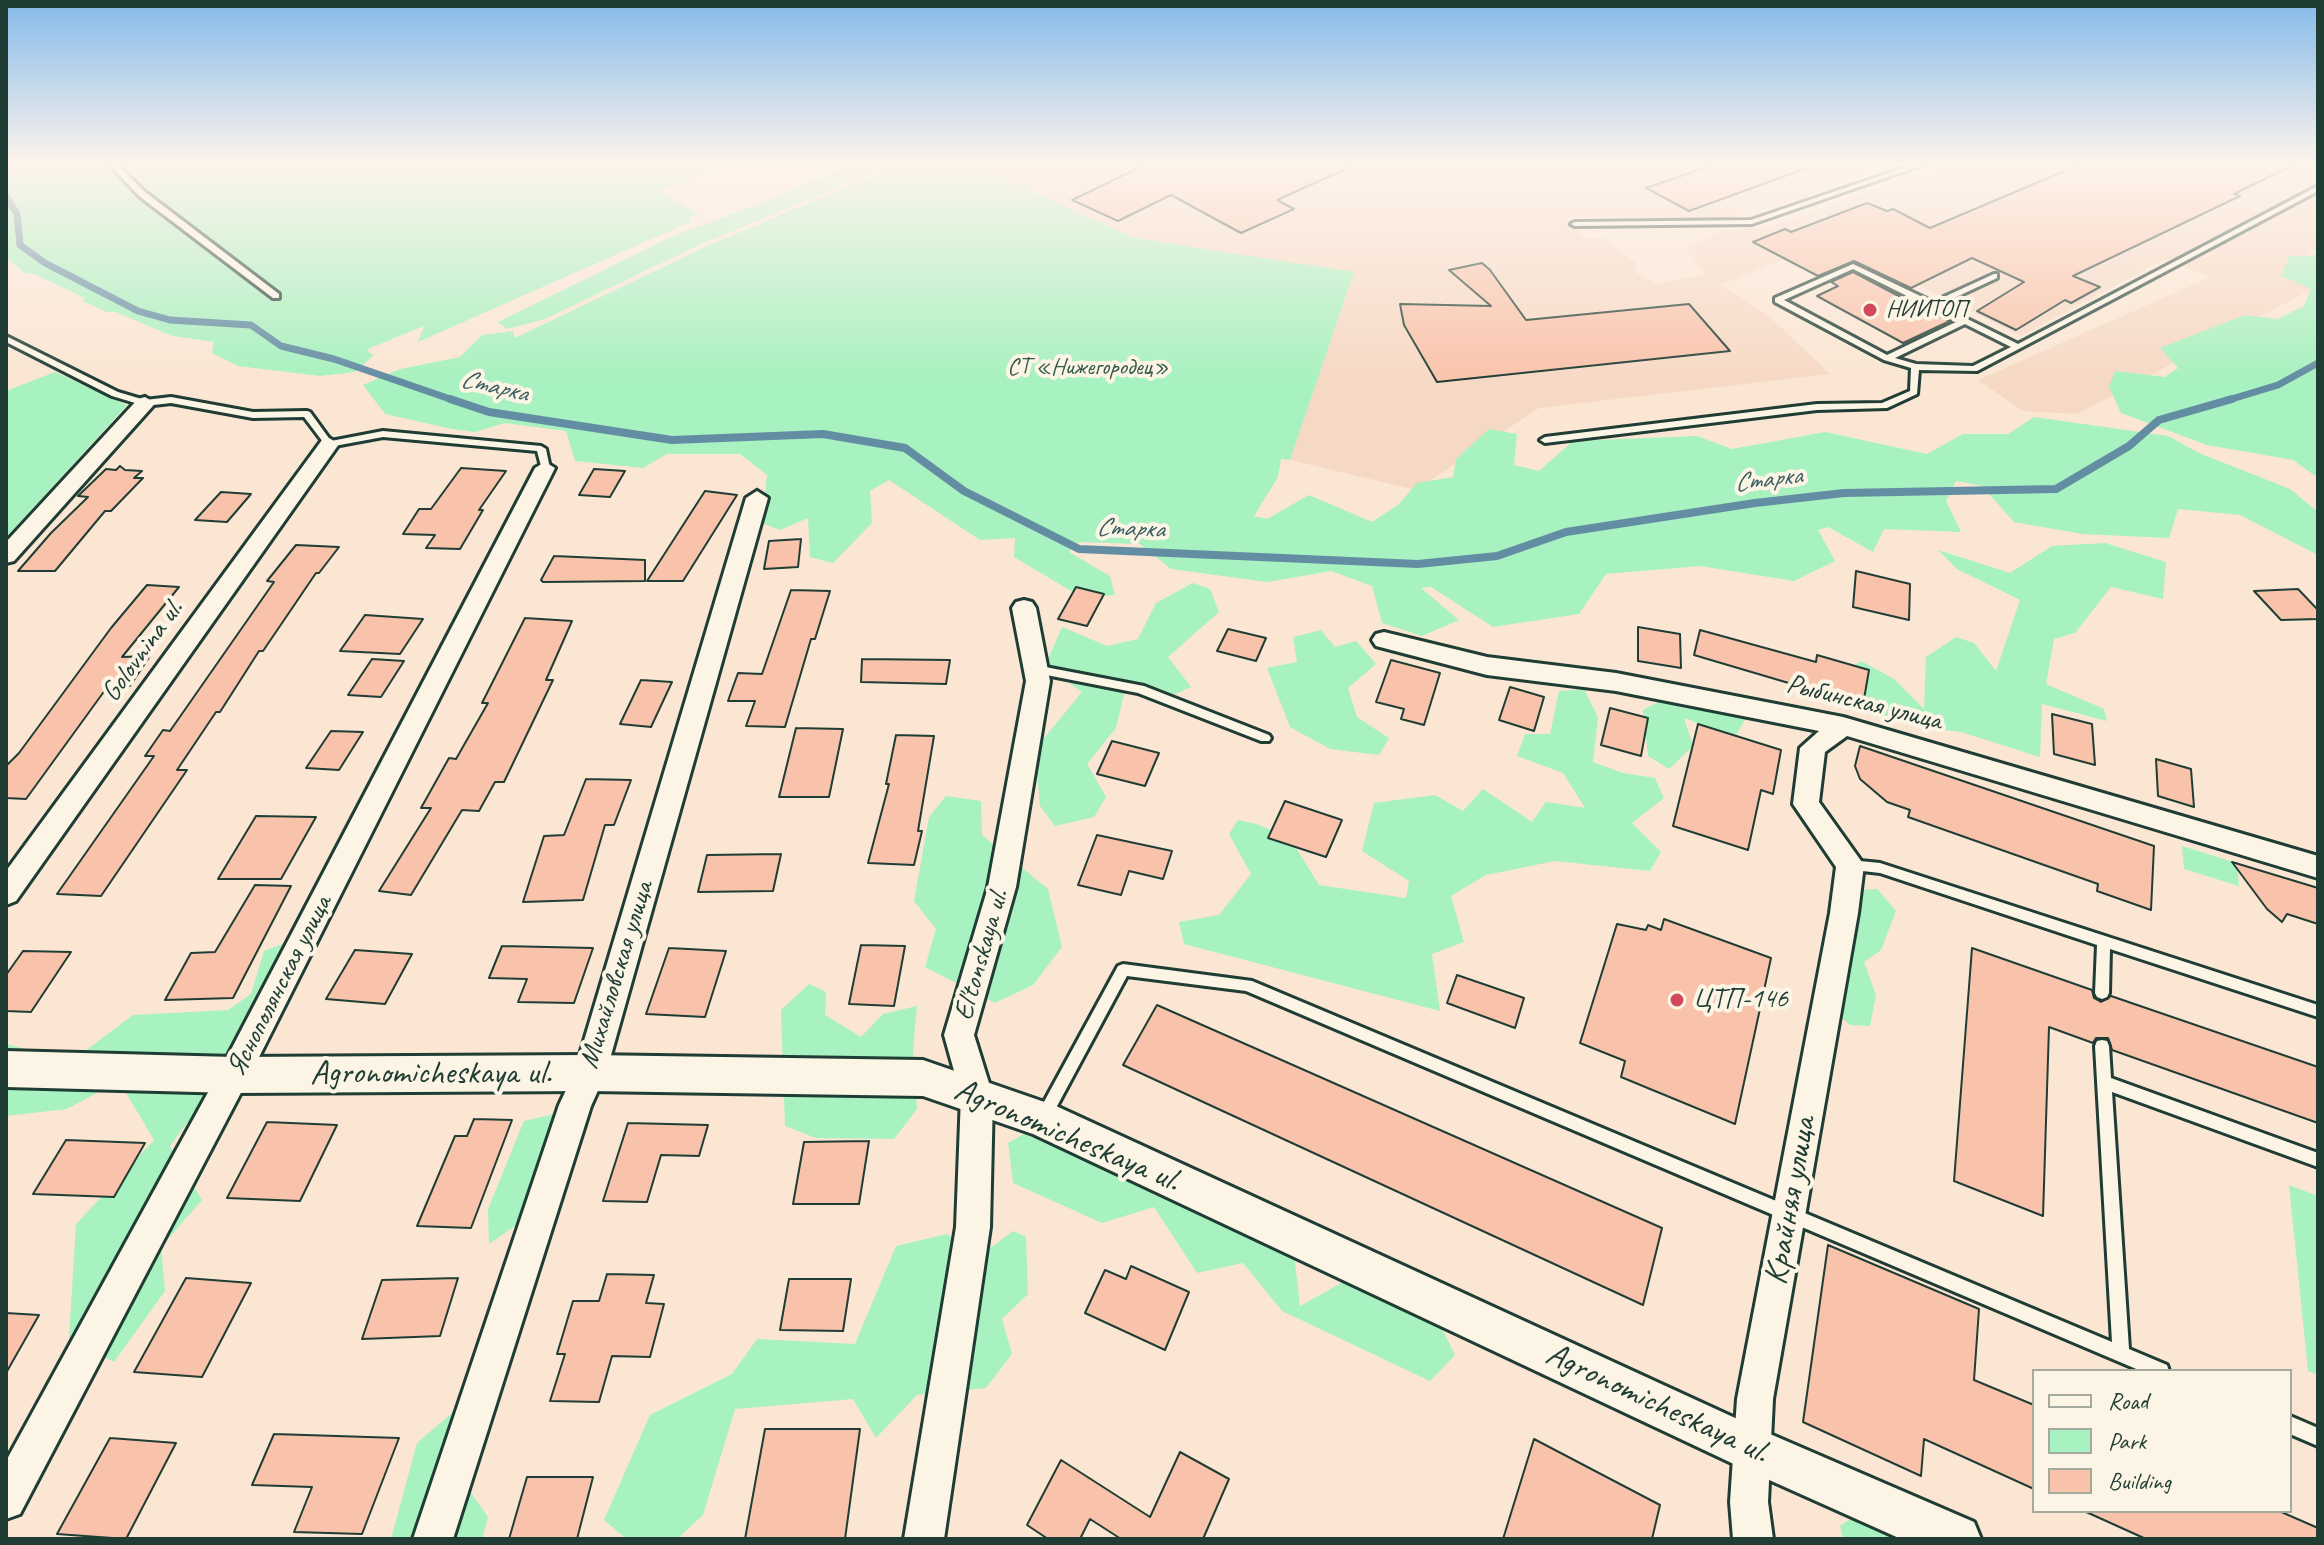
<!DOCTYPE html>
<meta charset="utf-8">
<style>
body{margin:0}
#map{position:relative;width:2324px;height:1545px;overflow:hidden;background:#fbe6d4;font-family:Caveat,sans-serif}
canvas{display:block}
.frame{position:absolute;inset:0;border:8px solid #1f3d34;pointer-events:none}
.legend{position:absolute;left:2032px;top:1369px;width:260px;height:144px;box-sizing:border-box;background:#fcf5e5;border:2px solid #a4ab9e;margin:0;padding:10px 14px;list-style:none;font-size:24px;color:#1f3d34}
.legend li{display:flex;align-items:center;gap:16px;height:40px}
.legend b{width:40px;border:2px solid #a4ab9e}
</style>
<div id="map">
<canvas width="2324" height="1545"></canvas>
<div class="frame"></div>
<ul class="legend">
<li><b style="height:10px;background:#fcf5e5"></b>Road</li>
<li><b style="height:22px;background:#a8f1c0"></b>Park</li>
<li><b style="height:22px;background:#f9c3ab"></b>Building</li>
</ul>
</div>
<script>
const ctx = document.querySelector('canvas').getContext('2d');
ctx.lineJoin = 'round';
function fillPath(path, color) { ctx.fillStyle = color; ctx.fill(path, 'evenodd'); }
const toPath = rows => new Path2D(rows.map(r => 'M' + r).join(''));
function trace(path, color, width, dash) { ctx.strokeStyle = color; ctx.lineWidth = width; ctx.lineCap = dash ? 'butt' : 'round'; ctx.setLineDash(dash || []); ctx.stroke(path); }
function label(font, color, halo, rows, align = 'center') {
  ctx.font = font + ' Caveat,sans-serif'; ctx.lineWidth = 8; ctx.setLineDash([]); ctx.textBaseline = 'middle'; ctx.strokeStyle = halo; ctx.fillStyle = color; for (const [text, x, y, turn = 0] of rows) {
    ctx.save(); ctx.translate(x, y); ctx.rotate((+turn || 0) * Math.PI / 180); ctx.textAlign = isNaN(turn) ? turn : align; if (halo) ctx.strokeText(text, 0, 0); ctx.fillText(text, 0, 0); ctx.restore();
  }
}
fillPath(toPath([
 [973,164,1899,164,1782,204,1727,219,1571,217,1585,239,1602,238,1636,263,1635,272,1656,284,1704,275,1686,248,1723,230,1769,227,1946,164,2318,164,2318,248,2280,272,2316,287,2077,414,2023,411,1978,380,2210,277,2164,259,2021,336,1829,241,1720,285,1768,315,1830,374,1539,408,1416,490,1290,460,1353,272,1134,238]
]), '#f6d9c5');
fillPath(toPath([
 [6,164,728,164,660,191,698,214,689,218,692,221,418,342,424,326,370,348,367,351,374,355,355,372,320,376,238,366,212,353,214,342,172,336,116,312,107,312,82,301,85,298,34,274,25,273,6,257],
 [851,164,894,164,699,245,545,319,507,329,498,322,673,236,764,202],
 [901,164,973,164,1134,238,1354,272,1290,460,1281,459,1278,477,1254,516,1267,519,1309,495,1372,522,1399,504,1417,483,1453,477,1456,459,1489,429,1517,434,1514,465,1539,471,1573,441,1697,436,1732,449,1825,432,1927,454,1963,434,2008,434,2034,417,2168,436,2199,453,2290,489,2318,512,2318,555,2240,515,2178,509,2169,538,2082,534,2014,522,1982,486,1956,481,1946,501,1961,532,1884,529,1873,552,1828,527,1818,530,1835,561,1794,581,1700,566,1606,574,1579,614,1493,627,1431,587,1421,588,1459,620,1422,636,1382,623,1372,586,1331,571,1267,582,1171,569,1140,544,1079,542,1069,552,1110,576,1115,595,1083,598,1014,557,1015,538,980,540,889,480,870,491,872,523,833,563,810,557,808,518,780,530,762,523,767,475,740,454,667,454,643,468,575,461,566,431,505,423,475,432,452,429,385,414,363,385,400,369,460,357,482,335,513,331,515,338,709,245],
 [2318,252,2318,478,2293,460,2207,445,2121,413,2109,387,2115,371,2165,377,2178,368,2160,348,2245,315,2277,319,2304,306,2311,289,2281,276,2289,256,2312,256],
 [55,372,127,405,6,538,6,391],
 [2105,543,2166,562,2163,599,2111,587,2075,633,2054,639,2046,684,2104,709,2107,721,2042,704,2040,757,1961,732,1918,727,1844,708,1833,681,1861,661,1894,679,1924,709,1926,657,1956,637,1974,643,1996,671,2020,600,1957,569,1938,550,2010,573,2052,546],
 [1193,583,1210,589,1219,612,1168,657,1191,687,1157,702,1125,690,1116,728,1087,764,1106,797,1094,817,1055,826,1040,806,1035,749,1082,692,1045,666,1062,627,1107,646,1138,639,1156,603],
 [1321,630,1335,647,1356,641,1376,664,1348,688,1357,717,1389,738,1379,755,1330,749,1290,727,1267,668,1297,662,1293,637],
 [1584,689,1598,717,1593,762,1623,773,1655,778,1664,798,1632,823,1661,852,1650,871,1555,861,1486,875,1451,896,1464,942,1432,954,1440,1011,1184,944,1179,922,1219,915,1251,874,1229,834,1238,820,1256,824,1290,838,1319,885,1406,898,1409,881,1362,851,1374,803,1435,795,1463,811,1483,789,1532,822,1546,802,1585,808,1563,773,1517,756,1525,734,1550,734,1559,691],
 [1701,693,1747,716,1735,737,1684,718,1693,746,1669,769,1648,756,1643,710,1664,699,1686,709],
 [946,796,981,801,982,835,1048,889,1062,947,1033,985,995,1003,925,967,936,929,914,901,929,817],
 [2182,846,2237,863,2239,886,2184,869],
 [1877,889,1896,911,1881,950,1864,962,1876,995,1870,1026,1850,1025,1831,1008,1839,967,1854,956,1844,927,1855,890],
 [295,939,241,1050,170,1146,202,1200,161,1247,165,1291,114,1362,69,1338,76,1224,154,1140,119,1081,67,1109,6,1116,6,1044,72,1061,133,1015,228,1010,251,994,264,951],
 [809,984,826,992,825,1015,861,1037,883,1014,917,1006,913,1049,917,1109,894,1139,816,1138,785,1126,781,1010],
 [559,1113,553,1200,489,1244,488,1209,524,1121],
 [1036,1127,1127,1165,1155,1196,1194,1197,1293,1245,1300,1306,1354,1276,1435,1314,1455,1355,1430,1381,1282,1311,1243,1263,1197,1273,1154,1207,1102,1223,1013,1183,1008,1143],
 [2289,1185,2318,1196,2318,1375,2308,1371],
 [1013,1231,1026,1237,1028,1294,1002,1319,1012,1354,986,1388,917,1395,876,1438,853,1399,735,1409,703,1515,677,1539,626,1539,604,1520,650,1415,732,1374,757,1339,855,1344,896,1246,947,1234,977,1258],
 [465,1402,462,1480,488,1517,482,1539,391,1539,417,1443],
 [1859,1513,1898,1537,1899,1539,1843,1539,1840,1526]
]), '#a8f1c0');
trace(toPath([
 [6,196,17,214,20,245,45,263,138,311,170,320,251,325,281,346,334,359,456,401],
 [2225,401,2278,385,2318,363]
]), '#638da3', 7);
trace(toPath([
 [450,399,489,412,672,440,823,434,905,448,964,491,1079,549,1418,564,1497,556,1566,532,1755,503,1844,493,2056,489,2129,446,2159,420,2232,399]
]), '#638da3', 8);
const building = toPath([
 [1147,164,1357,164,1277,200,1294,209,1241,233,1171,195,1118,221,1072,200,1147,164],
 [1716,164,1810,164,1810,167,1689,211,1646,188,1716,164],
 [2081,164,2295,164,2234,194,2240,196,2073,276,2100,287,2071,303,2065,300,2016,330,1977,311,2024,282,1972,258,1911,288,1854,261,1818,276,1753,242,1785,229,1791,232,1867,203,1887,211,1893,209,1930,228,2081,164],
 [1482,263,1490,270,1526,320,1689,304,1730,351,1437,382,1404,325,1400,304,1491,306,1449,270,1482,263],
 [1853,272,1927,311,1950,321,1903,343,1817,296,1838,286,1831,282,1853,272],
 [120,466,125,470,142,471,134,478,143,478,111,511,105,511,55,571,18,571,51,533,88,497,78,496,106,469,116,470,120,466],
 [461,468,506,471,479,510,483,510,460,549,426,548,435,535,403,534,419,509,431,509,461,468],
 [594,469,625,471,610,497,579,495,594,469],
 [705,491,737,495,683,581,647,581,705,491],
 [221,492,251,494,227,522,195,520,221,492],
 [801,539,798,567,764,569,769,541,801,539],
 [296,545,339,547,319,573,316,573,263,651,259,651,220,712,216,712,177,770,187,770,101,896,57,894,154,756,145,756,163,730,170,731,274,582,267,581,296,545],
 [554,556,645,560,645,581,543,582,541,580,554,556],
 [1856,571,1910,584,1909,620,1853,607,1856,571],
 [147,585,179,587,122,657,150,656,130,686,108,686,26,799,6,798,6,766,19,753,111,628,147,585],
 [1076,587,1104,594,1087,626,1058,619,1076,587],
 [2298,589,2318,610,2318,619,2281,620,2254,591,2298,589],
 [791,590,830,591,815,639,811,639,785,727,746,726,755,701,728,701,738,673,762,674,791,590],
 [365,615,423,619,400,654,340,651,365,615],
 [525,618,572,621,546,680,553,680,504,782,495,782,479,811,462,810,411,895,379,891,431,808,421,808,449,758,456,759,488,703,482,703,525,618],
 [1638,627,1680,634,1681,668,1638,661,1638,627],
 [1228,629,1266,638,1256,661,1217,651,1228,629],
 [1700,630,1816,662,1817,655,1869,670,1863,705,1694,655,1700,630],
 [372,659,404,661,381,697,348,695,372,659],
 [862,659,950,660,946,684,861,682,862,659],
 [1391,660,1440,673,1424,725,1401,719,1404,709,1376,702,1391,660],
 [641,680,672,682,651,727,620,724,641,680],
 [1510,687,1544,697,1534,731,1499,720,1510,687],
 [1610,708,1648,718,1641,756,1601,745,1610,708],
 [2052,714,2092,724,2095,765,2054,754,2052,714],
 [1698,724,1781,750,1773,794,1761,790,1748,850,1673,826,1698,724],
 [796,728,843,729,829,797,779,797,796,728],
 [331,731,363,732,339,770,306,768,331,731],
 [896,735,934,736,918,831,922,831,914,865,868,863,889,784,886,784,896,735],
 [1112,741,1159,753,1145,786,1097,774,1112,741],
 [1860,746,2154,846,2151,910,2097,891,2098,884,1908,817,1910,810,1887,802,1860,779,1855,766,1860,746],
 [2156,759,2191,769,2194,807,2158,796,2156,759],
 [586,779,631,780,614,825,605,825,583,900,523,902,544,836,564,835,586,779],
 [1285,801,1342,820,1326,857,1268,838,1285,801],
 [256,816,316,817,281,879,218,879,256,816],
 [1097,835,1172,851,1163,879,1129,871,1121,895,1078,885,1097,835],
 [781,854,773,891,698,892,707,855,781,854],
 [2232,862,2318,888,2318,924,2287,914,2282,922,2267,909,2232,862],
 [255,885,291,886,233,998,165,1000,191,953,215,952,255,885],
 [1664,919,1771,958,1735,1124,1621,1077,1625,1061,1580,1043,1617,924,1646,930,1648,925,1661,930,1664,919],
 [861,945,905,946,894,1006,849,1004,861,945],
 [502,946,593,948,574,1003,518,1002,527,979,489,978,502,946],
 [669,948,726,951,705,1017,646,1014,669,948],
 [1972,948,2092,990,2094,998,2101,1002,2111,996,2318,1067,2318,1123,2112,1050,2108,1038,2096,1038,2093,1043,2049,1027,2043,1216,1954,1181,1972,948],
 [355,950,412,954,385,1004,326,999,355,950],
 [23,951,71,952,31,1012,6,1011,6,975,23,951],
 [1457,975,1524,998,1515,1028,1447,1003,1457,975],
 [1157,1005,1662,1228,1643,1305,1123,1065,1157,1005],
 [474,1119,512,1120,471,1228,417,1226,455,1136,467,1136,474,1119],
 [267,1122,337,1125,300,1201,227,1198,267,1122],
 [628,1123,708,1125,699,1156,661,1155,647,1202,603,1201,628,1123],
 [66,1140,145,1143,114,1197,33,1194,66,1140],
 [869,1141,859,1204,793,1204,804,1142,869,1141],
 [1828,1245,1979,1309,1974,1380,2034,1405,2034,1489,1924,1439,1921,1476,1803,1422,1828,1245],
 [1131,1266,1189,1292,1165,1350,1085,1313,1105,1270,1126,1279,1131,1266],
 [607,1274,654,1275,646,1303,664,1304,650,1357,612,1356,599,1402,550,1401,565,1354,557,1354,573,1301,599,1301,607,1274],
 [186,1278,251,1283,202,1377,134,1372,186,1278],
 [458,1278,440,1336,362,1339,382,1280,458,1278],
 [789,1279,851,1279,843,1331,780,1330,789,1279],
 [6,1313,39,1315,6,1373,6,1313],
 [765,1429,860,1429,845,1539,745,1539,765,1429],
 [274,1434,399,1438,362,1534,294,1532,312,1487,252,1485,274,1434],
 [110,1438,176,1443,126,1539,57,1534,110,1438],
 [1534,1439,1660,1505,1652,1539,1503,1539,1534,1439],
 [1180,1452,1229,1479,1203,1539,1121,1539,1090,1519,1080,1539,1048,1539,1027,1525,1061,1460,1150,1517,1180,1452],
 [527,1477,593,1477,577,1539,509,1539,527,1477],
 [2084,1511,2279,1511,2318,1528,2318,1539,2146,1539,2084,1511]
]);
fillPath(building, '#f9c3ab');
trace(building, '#1f3d34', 2);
const service = toPath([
 [109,164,116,164,145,192,279,294,279,298,273,298,139,196,109,164],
 [1915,164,1925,164,1752,224,1575,226,1571,224,1575,222,1751,220,1915,164],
 [2318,186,2318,191,1977,371,1919,370,1917,394,1887,408,1817,410,1545,443,1540,440,1545,437,1817,404,1882,403,1910,391,1911,368,1884,360,1775,302,1775,298,1853,264,1933,302,1994,274,1997,274,1997,278,1939,305,2018,344,2318,186],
 [1853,269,1927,306,1928,308,1958,321,1887,355,1784,300,1853,269],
 [1965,324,2011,347,1973,366,1916,364,1895,358,1965,324],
 [6,336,118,392,145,400,171,397,253,412,307,411,310,412,331,441,383,431,541,446,546,449,550,468,548,470,542,470,537,451,383,437,329,447,326,446,304,417,253,418,171,403,145,406,112,396,6,342,6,336],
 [1035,665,1144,686,1269,735,1271,738,1269,741,1261,741,1138,693,1031,672,1029,669,1031,666,1035,665],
 [1850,860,1880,863,2318,1005,2318,1017,2110,949,2109,993,2107,997,2102,999,2097,997,2095,993,2097,945,1880,873,1845,869,1844,865,1845,861,1850,860],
 [1123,964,1252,981,2112,1342,2095,1046,2097,1041,2102,1040,2107,1041,2109,1046,2111,1078,2318,1153,2318,1167,2112,1092,2129,1349,2167,1365,2169,1371,2141,1371,1246,991,1127,976,1049,1121,1044,1123,1039,1121,1037,1116,1039,1111,1118,966,1123,964],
 [2290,1416,2318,1428,2318,1446,2290,1434,2290,1416]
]);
const minor = toPath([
 [145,397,155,403,152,407,14,561,6,563,6,542,138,399,145,397],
 [329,438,339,444,16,901,6,905,6,871,322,440,329,438],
 [545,462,555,468,245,1085,20,1514,6,1519,6,1461,223,1065,535,468,545,462],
 [757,491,768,498,606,1073,591,1106,453,1539,413,1539,559,1105,575,1071,746,498,757,491],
 [1024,600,1032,602,1036,608,1050,681,1016,887,974,1035,993,1096,990,1227,944,1539,904,1539,956,1227,961,1096,944,1035,988,887,1026,681,1012,608,1016,602,1024,600],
 [1384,632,1487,657,1616,673,1843,717,2318,856,2318,878,1847,736,1825,752,1819,802,1864,865,1858,913,1773,1399,1768,1502,1773,1539,1733,1539,1730,1502,1737,1399,1830,913,1836,867,1793,804,1800,748,1819,731,1616,691,1487,675,1376,646,1372,640,1376,634,1384,632]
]);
const tertiary = toPath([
 [6,1051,234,1057,590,1055,923,1060,1056,1106,1770,1434,1974,1522,1981,1539,1901,1539,1738,1466,1033,1134,923,1096,590,1091,234,1093,6,1087,6,1051]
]);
trace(service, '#1f3d34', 6);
trace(minor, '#1f3d34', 6);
trace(tertiary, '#1f3d34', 6);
fillPath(service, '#fcf5e5');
fillPath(minor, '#fcf5e5');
fillPath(tertiary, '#fcf5e5');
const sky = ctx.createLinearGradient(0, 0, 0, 380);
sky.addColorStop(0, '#85baea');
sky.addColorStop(0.43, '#fdf4ec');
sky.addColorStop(1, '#fdf4ec00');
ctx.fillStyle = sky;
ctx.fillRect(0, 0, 2324, 380);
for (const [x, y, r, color] of [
 [1870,310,8,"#d1495b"],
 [1677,1000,8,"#d1495b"]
]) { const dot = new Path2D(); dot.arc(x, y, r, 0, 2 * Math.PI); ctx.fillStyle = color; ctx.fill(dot); trace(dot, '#fcf5e5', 3); }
label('24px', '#1f3d34', '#fcf5e5', [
 ["НИИТОП",1886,310]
], 'left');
label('24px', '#345849', '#fcf5e5', [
 ["СТ «Нижегородец»",1088,368]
]);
label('italic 26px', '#3c5e62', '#fcf5e5', [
 ["Старка",494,387,13],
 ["Старка",1768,480,-7],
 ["Старка",1130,529,2]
]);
label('28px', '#1f3d34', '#fcf5e5', [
 ["Golovnina ul.",143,651,-54],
 ["Рыбинская улица",1864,703,14],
 ["El'tonskaya ul.",982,955,-74],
 ["Михайловская улица",617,975,-73],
 ["Яснополянская улица",280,986,-63]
]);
label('28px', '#1f3d34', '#fcf5e5', [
 ["ЦТП-146",1693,1000]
], 'left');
label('34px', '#1f3d34', '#fcf5e5', [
 ["Agronomicheskaya ul.",431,1074],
 ["Agronomicheskaya ul.",1067,1136,23],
 ["Крайняя улица",1791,1201,-80],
 ["Agronomicheskaya ul.",1657,1404,25]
]);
</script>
